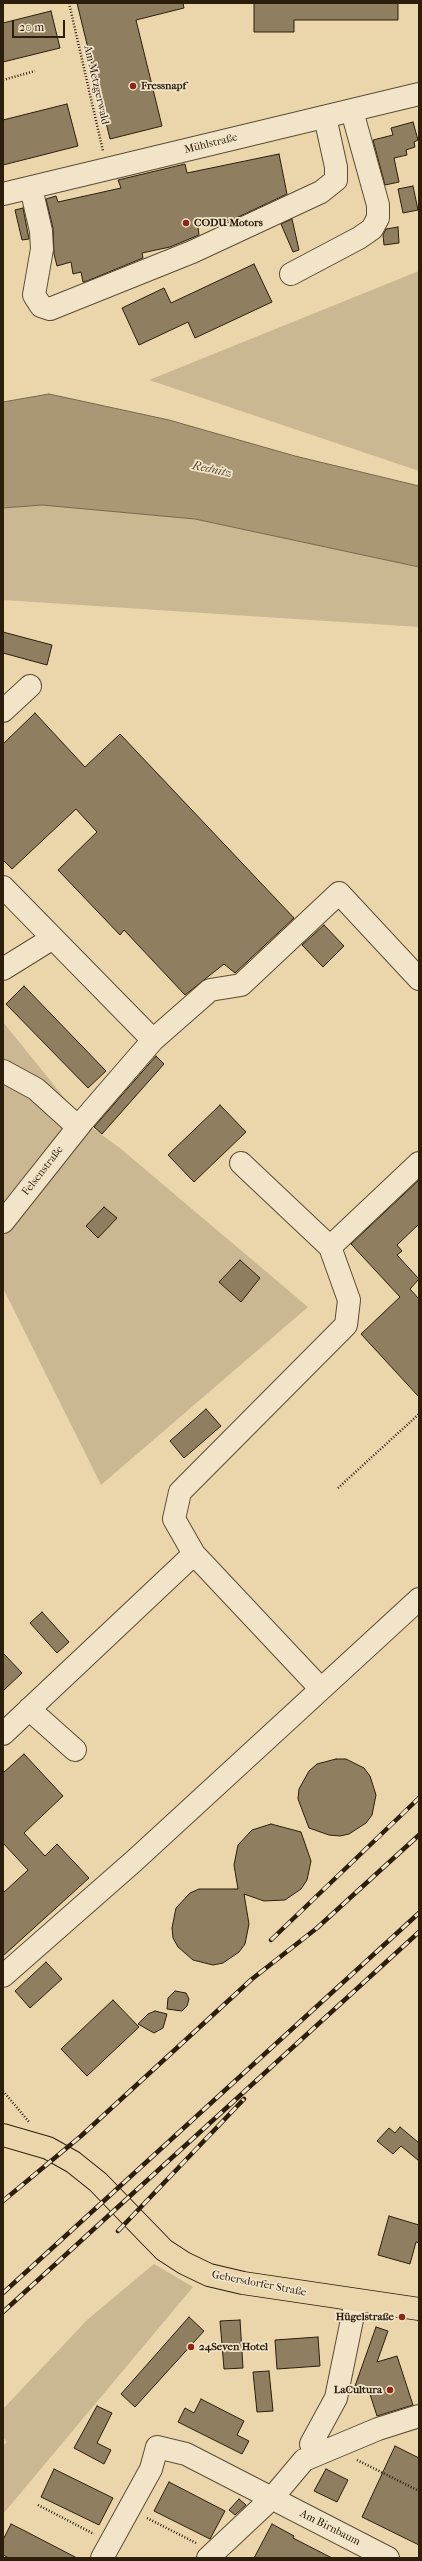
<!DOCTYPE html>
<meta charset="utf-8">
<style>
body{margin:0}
#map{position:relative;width:422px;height:2561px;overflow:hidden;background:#ebd6ac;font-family:"IM FELL French Canon",serif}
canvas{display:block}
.frame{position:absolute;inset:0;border:4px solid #2c1e0b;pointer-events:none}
.scale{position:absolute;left:12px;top:20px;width:53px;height:18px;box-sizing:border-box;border:2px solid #2c1e0b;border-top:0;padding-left:5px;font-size:12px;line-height:14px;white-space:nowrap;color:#2c1e0b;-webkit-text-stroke:3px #f2e4c9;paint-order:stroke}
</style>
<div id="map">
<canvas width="422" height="2561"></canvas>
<div class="frame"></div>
<div class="scale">20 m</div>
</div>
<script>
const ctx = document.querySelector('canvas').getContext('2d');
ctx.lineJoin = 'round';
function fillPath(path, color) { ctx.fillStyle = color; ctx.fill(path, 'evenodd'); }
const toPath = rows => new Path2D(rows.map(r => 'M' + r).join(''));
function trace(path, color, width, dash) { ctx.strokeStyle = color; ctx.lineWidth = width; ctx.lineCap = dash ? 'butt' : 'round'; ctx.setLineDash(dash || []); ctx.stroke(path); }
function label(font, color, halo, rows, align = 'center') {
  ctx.font = font + ' "IM FELL French Canon",serif'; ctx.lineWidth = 3.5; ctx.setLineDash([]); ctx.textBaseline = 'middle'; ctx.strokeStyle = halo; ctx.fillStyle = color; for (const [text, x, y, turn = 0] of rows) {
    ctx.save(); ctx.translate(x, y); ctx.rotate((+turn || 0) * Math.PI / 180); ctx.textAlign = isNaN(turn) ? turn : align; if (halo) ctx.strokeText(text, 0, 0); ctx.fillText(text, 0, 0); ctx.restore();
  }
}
fillPath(toPath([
 [419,271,419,471,149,380],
 [42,505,195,519,419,567,419,627,3,600,3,508],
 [3,1022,83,1121,121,1149,308,1307,101,1485,3,1288],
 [154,2264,193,2287,3,2514,3,2446,7,2442,3,2437,3,2409,87,2320]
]), '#cbb791');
const water = toPath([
 [49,394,169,420,295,456,419,486,419,567,195,519,42,505,3,508,3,402,49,394]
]);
fillPath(water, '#aa9775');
trace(water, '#78674b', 1);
const building = toPath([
 [77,3,183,3,184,8,136,20,162,126,110,139,77,3],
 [254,3,398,3,398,20,294,20,294,32,254,32,254,3],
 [51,11,60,48,3,62,3,23,51,11],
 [67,104,78,146,3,165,3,120,67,104],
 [413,122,418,140,414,142,415,147,406,150,407,155,394,158,399,182,385,185,373,140,393,135,391,128,413,122],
 [279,154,287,194,234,219,198,227,199,235,170,247,142,253,143,258,87,281,83,282,81,272,73,274,71,262,57,266,54,254,53,228,46,199,56,196,58,202,121,188,118,180,185,164,187,173,279,154],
 [413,186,418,210,403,213,398,189,413,186],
 [23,208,29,239,22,240,15,210,23,208],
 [292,219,299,250,293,252,281,224,292,219],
 [398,227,399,243,384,245,383,235,386,229,398,227],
 [254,264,272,302,195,338,188,322,139,345,122,308,164,288,171,303,254,264],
 [3,632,52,645,47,665,3,653,3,632],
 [35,713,85,767,120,734,294,918,235,973,224,964,185,995,124,930,120,935,58,870,97,832,76,809,12,869,3,860,3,744,35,713],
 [324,925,344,946,323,967,302,945,324,925],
 [24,986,106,1071,88,1088,6,1004,24,986],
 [156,1056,164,1064,102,1134,94,1127,156,1056],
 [220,1105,246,1132,194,1182,168,1155,220,1105],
 [419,1180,419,1224,397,1245,402,1251,397,1255,419,1279,410,1289,419,1299,419,1397,361,1334,400,1297,351,1244,419,1180],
 [104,1207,117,1218,98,1238,86,1226,104,1207],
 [240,1260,260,1278,241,1302,219,1282,240,1260],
 [206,1409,221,1426,184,1458,170,1441,206,1409],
 [42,1612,69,1642,57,1653,30,1623,42,1612],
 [3,1653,22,1673,3,1691,3,1653],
 [24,1754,63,1796,24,1833,45,1856,57,1844,89,1878,3,1956,3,1893,28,1870,3,1843,3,1773,24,1754],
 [336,1759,346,1759,364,1768,370,1776,376,1795,372,1815,366,1823,349,1834,340,1836,329,1835,309,1828,298,1799,299,1789,309,1771,317,1764,336,1759],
 [271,1824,301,1832,311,1861,307,1880,301,1889,285,1900,264,1901,244,1894,249,1924,245,1944,239,1952,223,1963,213,1965,193,1960,178,1947,173,1938,172,1928,176,1908,190,1893,199,1889,238,1889,234,1865,238,1845,252,1830,271,1824],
 [46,1962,62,1979,30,2008,15,1991,46,1962],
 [175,1991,186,1993,189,1999,187,2006,182,2011,167,2009,168,1998,175,1991],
 [113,2000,139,2027,87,2076,61,2049,113,2000],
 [155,2011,167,2014,163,2028,154,2033,138,2024,148,2014,155,2011],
 [400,2127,419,2143,419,2161,401,2146,393,2154,377,2141,389,2128,395,2133,400,2127],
 [389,2216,419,2225,419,2243,416,2242,410,2264,378,2255,389,2216],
 [189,2317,204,2331,135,2407,121,2394,189,2317],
 [240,2320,243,2368,224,2369,220,2321,240,2320],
 [376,2327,388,2331,377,2362,397,2356,413,2405,377,2416,368,2388,355,2386,376,2327],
 [318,2337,320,2366,277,2369,275,2340,318,2337],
 [269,2371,273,2411,257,2412,253,2372,269,2371],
 [201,2399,244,2421,237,2435,249,2441,242,2454,178,2422,185,2408,194,2413,201,2399],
 [97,2406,112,2413,97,2443,111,2450,104,2464,74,2448,97,2406],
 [395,2446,419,2458,419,2545,362,2517,395,2446],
 [54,2469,113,2498,99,2525,41,2497,54,2469],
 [326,2469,348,2480,337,2502,314,2491,326,2469],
 [169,2482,225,2511,210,2539,154,2511,169,2482],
 [239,2499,246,2505,235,2515,229,2510,239,2499],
 [11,2524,25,2531,77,2558,9,2558,3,2555,3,2540,11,2524],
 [272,2524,294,2536,293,2538,332,2558,254,2558,272,2524]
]);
fillPath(building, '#8f7e5f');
trace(building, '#2c1e0b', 1);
const minor = toPath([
 [31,188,41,231,42,249,34,295,41,306,50,309,192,252,321,192,336,180,336,167,325,117],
 [3,194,419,94],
 [291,274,359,238,372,229,378,218,378,205,352,111],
 [3,711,30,686],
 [3,887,153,1040,83,1121,3,1222],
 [3,969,53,938],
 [153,1040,210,990,241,985,339,893,419,979],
 [3,1071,36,1089,78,1127],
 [241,1163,330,1247,349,1300,346,1325,180,1492,174,1519,194,1554,321,1689],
 [330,1247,419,1163],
 [29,1709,75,1750],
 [3,1734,194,1554],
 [3,1976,134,1861,419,1599],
 [311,2444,336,2398,356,2300],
 [102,2558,151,2469,157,2447,186,2454,388,2558],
 [208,2558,272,2498,304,2460,378,2429,419,2416]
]);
const major = toPath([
 [3,2135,48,2148,73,2162,98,2182,164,2250,184,2263,209,2275,243,2283,419,2309]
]);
trace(minor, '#5c4c33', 24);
trace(major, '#2c1e0b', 24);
trace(toPath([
 [69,3,103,151],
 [3,80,35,71],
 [338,1488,419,1414],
 [3,2091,29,2122],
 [357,2460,419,2491],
 [38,2505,94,2534],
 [147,2518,196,2543]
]), '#2c1e0b', 2.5, [1, 2]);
trace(minor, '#f2e4c9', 22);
trace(major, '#ebd6ac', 22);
const rail = toPath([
 [271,1940,419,1798],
 [3,2201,81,2136,252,1979,317,1928,419,1835],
 [118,2231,244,2099],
 [3,2293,419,1913],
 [3,2312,419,1932]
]);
trace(rail, '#2c1e0b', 4.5);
trace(rail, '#f2e4c9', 3, [9]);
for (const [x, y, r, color] of [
 [133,86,4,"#8f2418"],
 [186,223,4,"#8f2418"],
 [402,2317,4,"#8f2418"],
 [191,2347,4,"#8f2418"],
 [390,2390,4,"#8f2418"]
]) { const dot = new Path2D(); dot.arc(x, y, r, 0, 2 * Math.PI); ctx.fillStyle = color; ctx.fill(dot); trace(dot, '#f2e4c9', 1.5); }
label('11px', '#2c1e0b', '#f2e4c9', [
 ["Am Metzgerwald",96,85,77],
 ["Mühlstraße",211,144,-14],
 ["Felsenstraße",43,1171,-52],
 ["Gebersdorfer Straße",259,2284,11],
 ["Am Birnbaum",330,2528,27]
]);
label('bold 11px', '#2c1e0b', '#f2e4c9', [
 ["Fressnapf",141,86],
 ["CODU Motors",194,223],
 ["Hügelstraße",394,2317,"right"],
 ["24Seven Hotel",199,2347],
 ["LaCultura",382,2390,"right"]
], 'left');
label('italic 12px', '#584830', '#f2e4c9', [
 ["Rednitz",212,470,12]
]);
</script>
